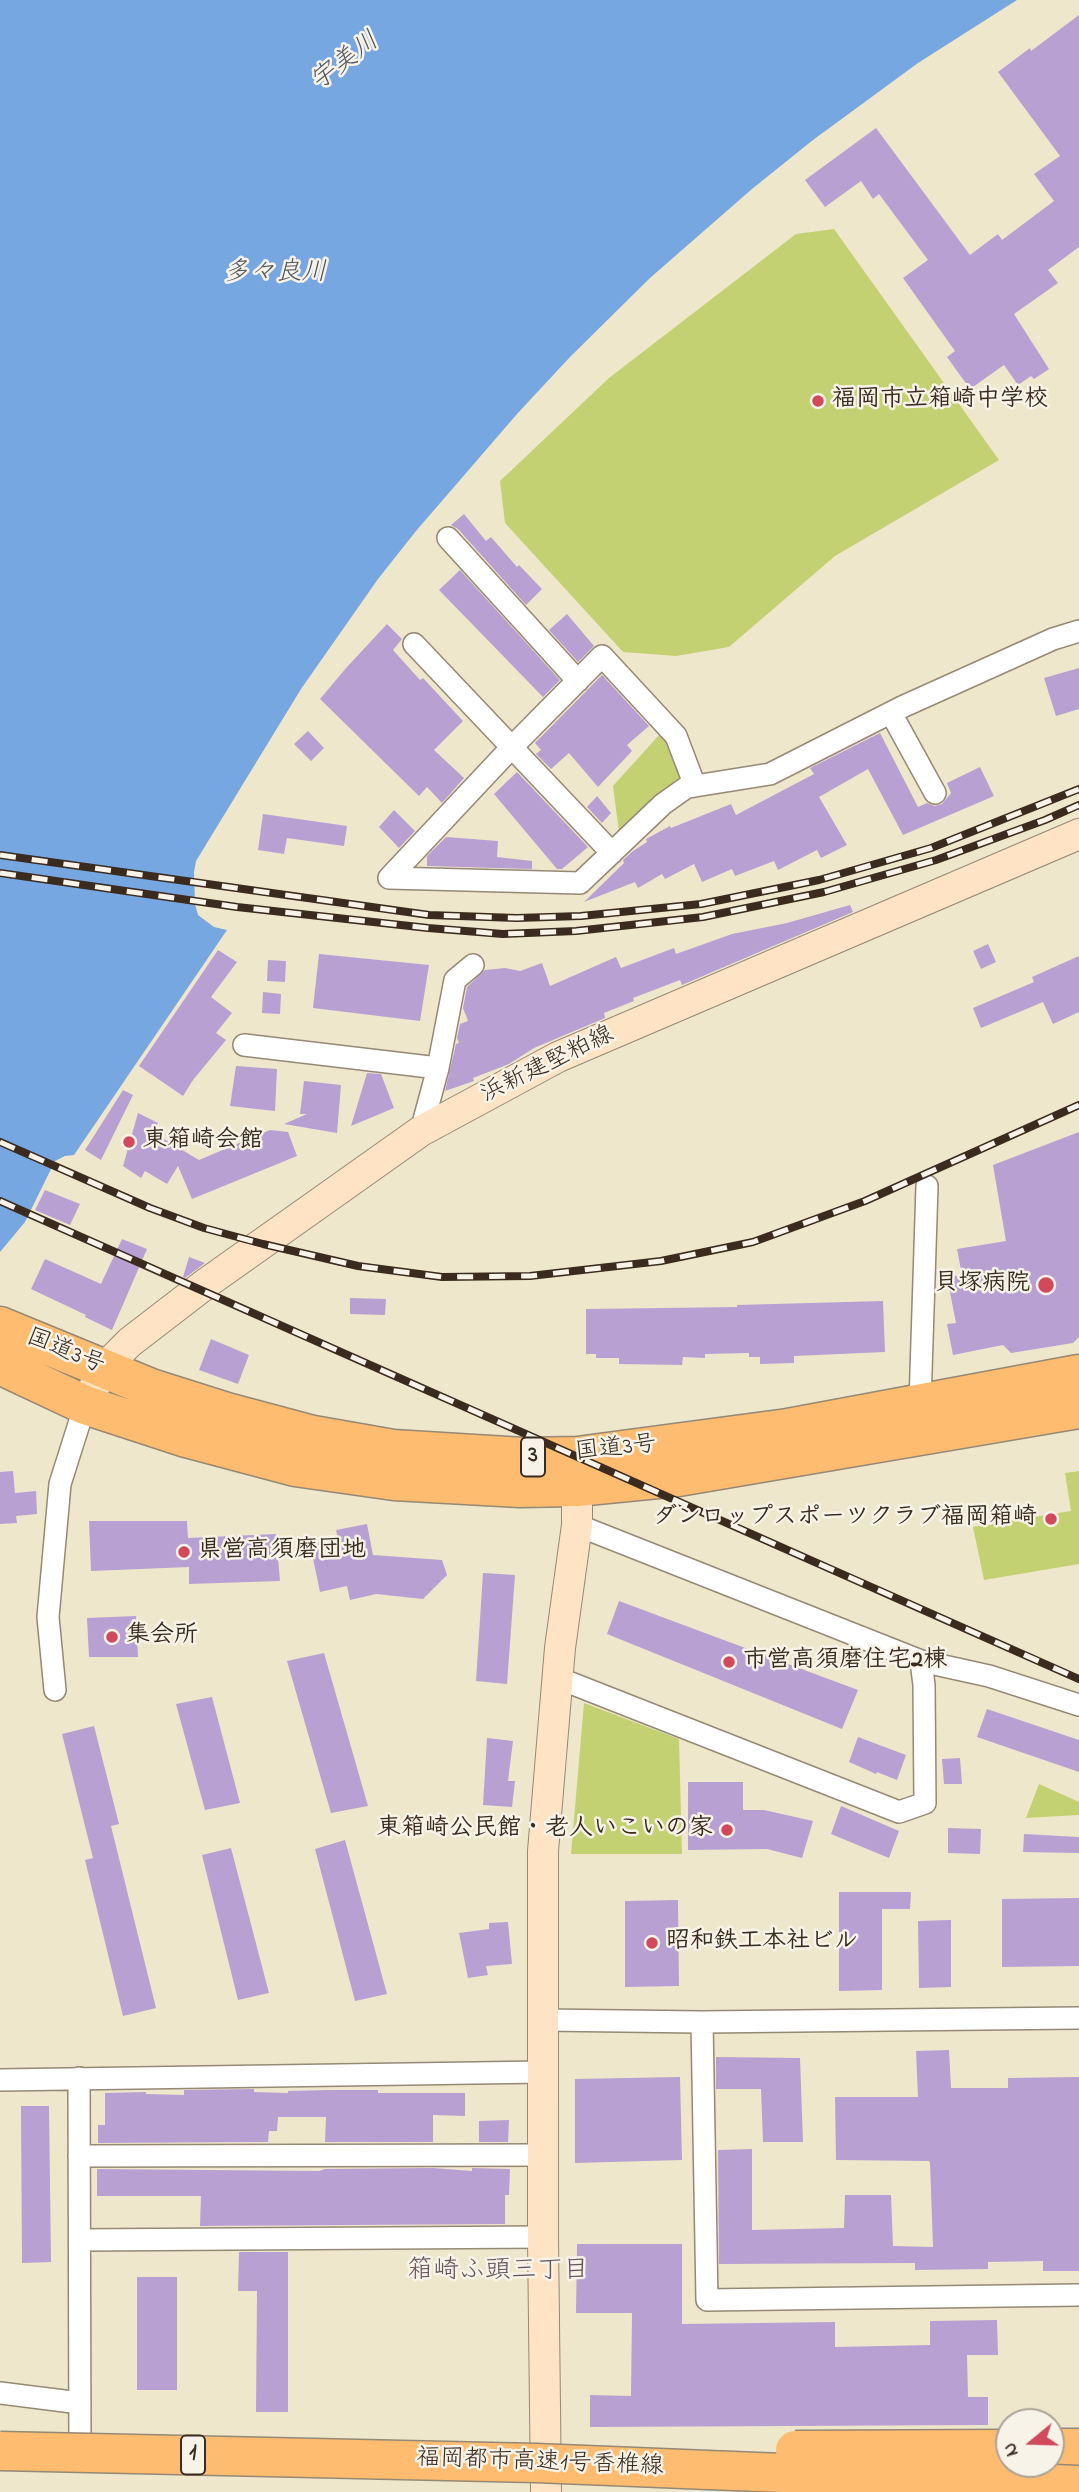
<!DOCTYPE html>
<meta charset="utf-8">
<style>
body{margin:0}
#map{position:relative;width:1079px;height:2492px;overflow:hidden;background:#efe7cc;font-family:"Indie Flower",sans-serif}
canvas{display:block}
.north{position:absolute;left:995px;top:2408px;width:70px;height:70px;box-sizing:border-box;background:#f7f3e8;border:2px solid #aca397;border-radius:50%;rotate:251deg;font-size:19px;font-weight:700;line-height:28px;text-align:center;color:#3b2a1e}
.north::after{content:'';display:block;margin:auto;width:24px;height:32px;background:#d1495b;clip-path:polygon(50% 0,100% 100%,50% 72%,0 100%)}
</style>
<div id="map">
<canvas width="1079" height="2492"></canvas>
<div class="north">N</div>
</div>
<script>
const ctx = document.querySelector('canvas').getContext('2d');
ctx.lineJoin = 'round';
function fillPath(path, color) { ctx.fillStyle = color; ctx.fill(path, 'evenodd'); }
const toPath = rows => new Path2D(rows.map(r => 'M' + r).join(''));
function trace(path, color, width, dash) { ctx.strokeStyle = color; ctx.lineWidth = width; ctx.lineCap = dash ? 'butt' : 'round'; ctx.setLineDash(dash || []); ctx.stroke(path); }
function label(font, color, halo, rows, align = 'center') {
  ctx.font = font + ' "Indie Flower","Klee One",sans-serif'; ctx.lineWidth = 5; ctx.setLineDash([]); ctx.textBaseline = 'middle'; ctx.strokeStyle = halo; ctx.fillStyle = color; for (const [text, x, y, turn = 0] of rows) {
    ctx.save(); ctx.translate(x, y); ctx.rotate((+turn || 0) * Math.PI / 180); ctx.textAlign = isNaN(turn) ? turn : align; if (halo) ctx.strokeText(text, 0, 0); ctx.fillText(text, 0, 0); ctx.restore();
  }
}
fillPath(toPath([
 [834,229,999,460,835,556,729,647,676,656,623,652,505,523,500,481,609,378,796,234],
 [660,734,671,743,684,777,619,832,613,786],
 [1079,1471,1079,1564,984,1580,973,1527,1071,1511,1065,1473],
 [584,1703,679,1739,682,1854,571,1854],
 [1039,1784,1079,1802,1079,1815,1026,1818]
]), '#c3d172');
fillPath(toPath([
 [0,0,1017,0,918,63,813,140,752,189,650,278,570,357,517,414,416,531,378,579,301,689,196,861,194,872,195,904,198,915,214,927,227,930,74,1155,65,1156,55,1161,25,1222,0,1252]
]), '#77a7e1');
fillPath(toPath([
 [1079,15,1079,247,1048,270,1058,283,1014,314,1049,369,1034,379,1031,376,1018,385,1004,365,970,389,947,357,955,351,903,278,928,260,879,194,873,199,861,181,825,207,805,180,876,128,970,255,998,234,1002,240,1054,201,1034,174,1060,156,998,72,1030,48,1031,51],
 [464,514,486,541,491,537,517,567,519,565,542,589,526,605,458,529,451,525],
 [460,570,560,680,543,697,439,590],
 [567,614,594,646,578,662,549,630],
 [387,624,402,639,393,650,420,680,423,678,463,721,434,750,464,778,442,803,427,787,419,796,320,699,347,667],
 [1079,668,1079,709,1056,716,1044,678],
 [602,675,649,726,627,745,632,751,598,787,569,753,551,769,536,754,541,750,535,743],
 [308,731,324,748,311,761,294,744],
 [880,733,918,807,927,803,934,806,942,804,951,793,947,783,980,767,994,796,903,835,868,769,819,797,847,845,821,858,817,850,778,870,774,861,735,876,732,869,702,882,694,864,665,879,662,874,638,888,635,882,584,902,624,863,623,860,633,851,647,842,646,839,670,826,671,828,731,804,736,815,814,774,810,768],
 [517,772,588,847,562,869,557,869,494,794],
 [597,796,611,813,602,823,587,807],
 [394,810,415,831,399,848,379,827],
 [263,814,347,826,344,846,287,838,284,854,258,850],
 [446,837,498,841,497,857,532,861,532,869,427,866,427,856],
 [850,905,853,912,682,985,680,980,633,998,634,1001,604,1013,605,1018,534,1048,509,1064,473,1078,474,1081,445,1091,456,1044,459,1043,457,1038,460,1024,468,1021,463,1008,467,987,485,970,505,968,520,971,542,963,550,986,616,957,621,968,674,948,676,954,732,934,787,923],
 [988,944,996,962,981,969,973,951],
 [218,950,237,962,211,997,232,1013,216,1033,226,1040,193,1080,183,1096,139,1066],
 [319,954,429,965,420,1021,313,1008],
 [1079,956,1079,1012,1053,1024,1043,1002,981,1028,973,1008,1034,982,1032,977],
 [268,960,286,961,285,982,267,981],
 [263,992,281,994,280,1014,262,1013],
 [236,1066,277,1069,275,1111,230,1106],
 [367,1073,381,1074,394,1108,351,1126],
 [304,1081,341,1085,337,1133,284,1124,307,1114,300,1114],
 [123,1090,133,1095,101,1160,85,1150],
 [138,1113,158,1123,154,1133,199,1160,270,1130,288,1132,297,1156,192,1199,178,1166,167,1184,145,1171,141,1178,123,1166],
 [1079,1132,1079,1337,1073,1343,1011,1353,1003,1345,953,1355,947,1324,956,1323,947,1277,962,1275,957,1249,1006,1241,993,1165],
 [45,1190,80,1204,70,1225,35,1210],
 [122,1239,147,1249,112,1330,85,1317,86,1315,31,1289,45,1259,101,1284],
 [189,1257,205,1263,185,1278,183,1277],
 [350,1298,386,1299,385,1315,350,1314],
 [883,1301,885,1352,794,1356,794,1363,760,1364,760,1357,749,1357,749,1353,705,1354,705,1358,683,1357,682,1365,619,1364,619,1358,596,1358,596,1354,586,1354,586,1309,737,1307,737,1305],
 [211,1339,249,1355,238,1384,199,1370],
 [13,1471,15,1493,36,1491,37,1514,16,1516,17,1523,0,1524,0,1472],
 [89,1521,187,1521,188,1538,276,1534,280,1581,189,1584,189,1567,91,1571],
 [367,1524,373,1555,442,1560,447,1575,423,1599,376,1594,350,1600,347,1586,320,1592,310,1544,338,1539,336,1530],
 [483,1573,515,1575,507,1684,476,1681],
 [619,1601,858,1690,842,1729,607,1634],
 [136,1616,138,1657,89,1657,87,1618],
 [324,1653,368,1806,331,1813,287,1661],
 [212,1697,240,1803,205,1810,176,1704],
 [987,1709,1079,1740,1079,1772,977,1737],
 [94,1726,119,1824,111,1826,156,2008,123,2016,85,1860,93,1858,62,1734],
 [858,1737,906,1755,897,1780,877,1772,876,1774,849,1762],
 [487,1738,513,1741,508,1781,515,1781,512,1807,483,1805],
 [960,1758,962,1784,944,1784,942,1759],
 [688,1782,743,1782,743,1810,764,1810,813,1821,802,1858,767,1849,688,1850],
 [841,1806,899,1831,889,1858,831,1834],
 [948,1828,981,1829,980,1854,948,1853],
 [1024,1834,1079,1837,1079,1853,1023,1852],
 [345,1840,387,1994,355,2001,315,1849],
 [231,1848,269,1993,238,2000,202,1855],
 [839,1892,911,1892,910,1909,882,1909,882,1990,839,1991],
 [1079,1898,1079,1966,1002,1967,1002,1899],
 [678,1900,679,1986,625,1987,625,1901],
 [951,1920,951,1987,919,1988,918,1921],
 [508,1922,512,1964,486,1966,488,1975,468,1978,459,1933,489,1929,489,1923],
 [949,2050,951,2088,1008,2088,1008,2078,1079,2077,1079,2271,1043,2271,1043,2261,988,2262,988,2269,915,2270,915,2263,719,2264,718,2150,752,2149,752,2230,844,2228,845,2195,891,2195,893,2246,933,2247,930,2163,929,2161,836,2160,835,2097,918,2097,916,2051],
 [716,2057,800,2058,803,2142,763,2142,761,2089,716,2089],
 [680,2077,682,2160,575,2163,575,2079],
 [254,2089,254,2092,288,2093,288,2091,330,2090,378,2090,378,2093,465,2093,465,2116,433,2115,433,2142,325,2142,326,2117,278,2117,277,2131,269,2131,268,2142,98,2143,98,2125,105,2125,105,2093,146,2092,146,2094,184,2095,184,2090],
 [21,2106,49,2106,51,2262,22,2263],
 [509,2120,508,2142,479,2142,479,2121],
 [433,2168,472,2171,472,2168,510,2169,509,2195,505,2195,505,2224,200,2226,201,2196,97,2196,97,2169,319,2171,325,2169],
 [577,2244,682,2244,682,2324,835,2322,835,2347,930,2345,930,2321,997,2320,998,2355,967,2355,968,2397,988,2397,988,2425,590,2427,590,2395,631,2396,632,2313,576,2313],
 [239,2252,288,2252,288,2412,256,2412,257,2291,238,2291],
 [137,2277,177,2277,177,2390,137,2390]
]), '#b8a0d3');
const street = toPath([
 [448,538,578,681],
 [414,644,612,853],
 [891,713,935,793],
 [695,786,676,736,602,656,512,747,389,878,580,883,663,804,687,787,695,786,770,774,902,707,1053,639,1079,631],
 [244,1045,438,1068],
 [421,1131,438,1068,455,980,473,965],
 [920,1403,927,1186],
 [577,1525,921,1661,989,1676,1079,1705],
 [558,1678,899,1812,925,1803,924,1685,921,1661],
 [55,1690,48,1617,60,1484,85,1405],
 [543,2020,702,2022,1079,2018],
 [702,2022,707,2300,1079,2295],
 [79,2078,80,2461],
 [0,2080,543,2072],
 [79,2156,543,2155],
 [80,2240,543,2237],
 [0,2393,80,2403]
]);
const secondary = toPath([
 [85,1405,104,1368,130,1342,208,1282,421,1131,558,1057,1079,834],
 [546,2492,543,2237,543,1851,560,1648,577,1525,577,1466]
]);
const highway = toPath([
 [0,1326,151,1388,227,1412,313,1435,393,1449,523,1457,577,1456,788,1428,1079,1374],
 [0,1365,85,1405,186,1438,295,1467,394,1481,520,1488,577,1487,678,1477,1079,1409],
 [1051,2448,1079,2448]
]);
trace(street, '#958875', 24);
trace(secondary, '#958875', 32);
trace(highway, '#958875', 41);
trace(street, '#fff', 21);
trace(secondary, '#fee4c5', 30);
trace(highway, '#fdbc6f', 38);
const rail = toPath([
 [0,855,429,915,517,918,581,916,701,904,819,880,931,848,1079,789],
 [0,873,237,907,428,928,503,934,576,931,703,917,824,892,936,860,1045,820,1079,805],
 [0,1142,150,1208,204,1228,263,1244,358,1266,442,1277,530,1276,661,1261,753,1242,865,1201,1079,1105],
 [0,1201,1079,1679]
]);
trace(rail, '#3b2a1e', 8);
trace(rail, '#f7f3e8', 5, [16]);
const highwayBridge = toPath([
 [795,2450,1009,2449],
 [0,2451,536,2463,1079,2485]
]);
trace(highwayBridge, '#958875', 41, []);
trace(highwayBridge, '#fdbc6f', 38);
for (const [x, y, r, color] of [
 [818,401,7,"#d1495b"],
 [129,1142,7,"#d1495b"],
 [1046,1285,9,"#d1495b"],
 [1051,1519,7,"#d1495b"],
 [184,1552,7,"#d1495b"],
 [112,1637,7,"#d1495b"],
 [729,1662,7,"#d1495b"],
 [727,1830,7,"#d1495b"],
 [652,1943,7,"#d1495b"]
]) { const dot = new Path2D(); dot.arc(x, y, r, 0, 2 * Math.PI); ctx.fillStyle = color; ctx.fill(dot); trace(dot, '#f7f3e8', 2.5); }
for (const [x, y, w] of [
 [533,1457,24],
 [193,2455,24]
]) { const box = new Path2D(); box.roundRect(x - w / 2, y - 19.5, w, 39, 5); ctx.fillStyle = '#f7f3e8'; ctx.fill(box); trace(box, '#3b2a1e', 2); }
label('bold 23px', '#3b2a1e', null, [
 ["3",533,1457],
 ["1",193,2455]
]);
label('bold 24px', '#3b2a1e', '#f7f3e8', [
 ["福岡市立箱崎中学校",832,401],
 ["東箱崎会館",143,1142],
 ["貝塚病院",1030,1285,"right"],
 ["ダンロップスポーツクラブ福岡箱崎",1037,1519,"right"],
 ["県営高須磨団地",198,1552],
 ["集会所",126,1637],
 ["市営高須磨住宅2棟",743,1662],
 ["東箱崎公民館・老人いこいの家",713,1830,"right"],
 ["昭和鉄工本社ビル",666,1943]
], 'left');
label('24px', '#3b2a1e', '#f7f3e8', [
 ["浜新建堅粕線",548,1066,-26],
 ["国道3号",65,1353,22],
 ["国道3号",616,1450,-6],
 ["福岡都市高速1号香椎線",540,2464,2]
]);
label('italic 26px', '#505662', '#f7f3e8', [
 ["宇美川",346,63,-37],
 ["多々良川",275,275]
]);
label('26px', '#67535d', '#f7f3e8', [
 ["箱崎ふ頭三丁目",498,2273]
]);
</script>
